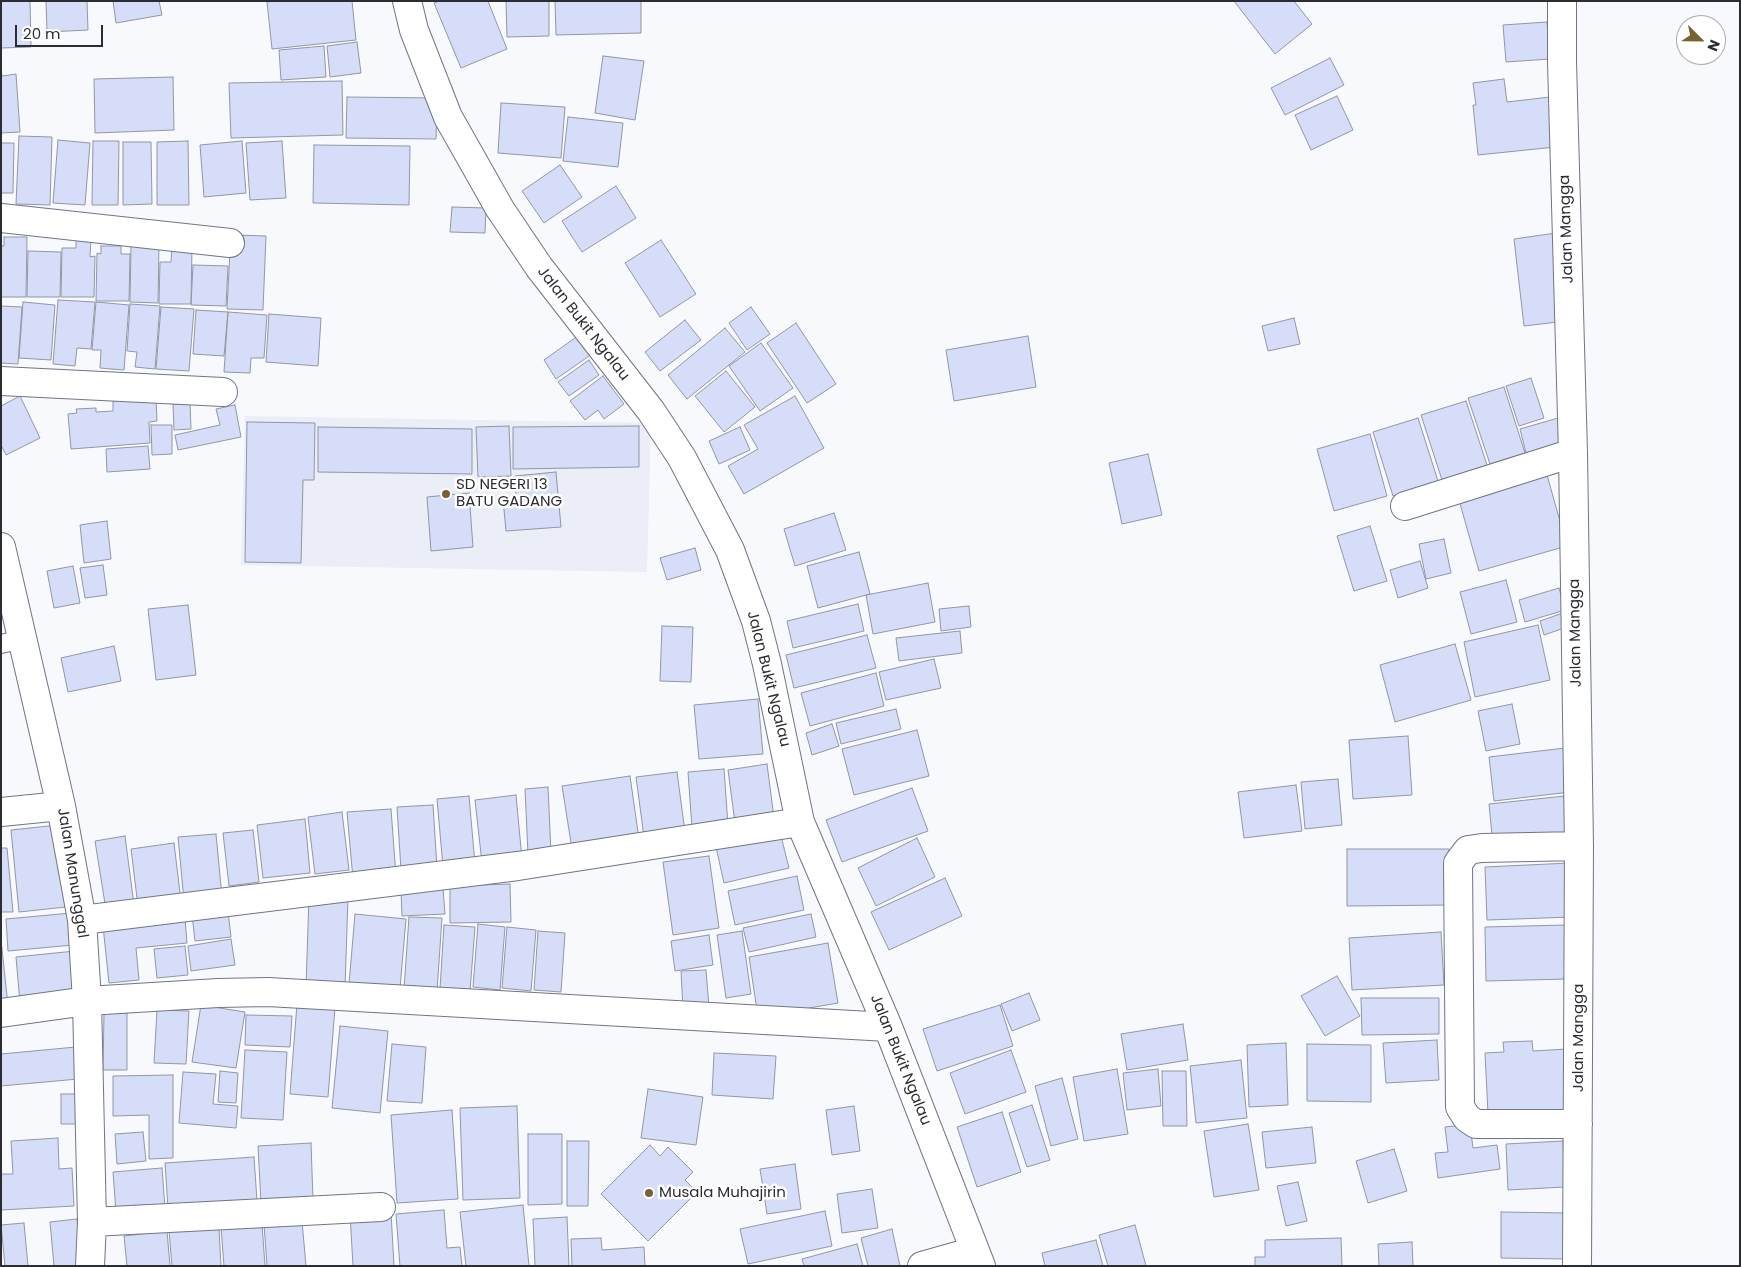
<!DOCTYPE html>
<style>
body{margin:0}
#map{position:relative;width:1741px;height:1267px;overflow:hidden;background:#f8f9fd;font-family:Poppins,sans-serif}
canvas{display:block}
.frame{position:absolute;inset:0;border:2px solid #2b2d33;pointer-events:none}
.north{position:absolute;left:1676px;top:15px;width:50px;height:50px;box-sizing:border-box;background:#fff;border:1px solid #aaabad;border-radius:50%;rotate:113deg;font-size:14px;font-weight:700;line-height:20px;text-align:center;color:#2b2d33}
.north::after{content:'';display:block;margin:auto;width:18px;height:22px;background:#776332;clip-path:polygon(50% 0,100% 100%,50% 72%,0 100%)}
.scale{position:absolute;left:15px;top:25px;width:88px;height:22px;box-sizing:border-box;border:2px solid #2b2d33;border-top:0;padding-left:6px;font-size:15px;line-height:18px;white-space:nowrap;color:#2b2d33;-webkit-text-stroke:4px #fff;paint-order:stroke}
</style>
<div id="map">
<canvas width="1741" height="1267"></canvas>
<div class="frame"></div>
<div class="north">N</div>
<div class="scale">20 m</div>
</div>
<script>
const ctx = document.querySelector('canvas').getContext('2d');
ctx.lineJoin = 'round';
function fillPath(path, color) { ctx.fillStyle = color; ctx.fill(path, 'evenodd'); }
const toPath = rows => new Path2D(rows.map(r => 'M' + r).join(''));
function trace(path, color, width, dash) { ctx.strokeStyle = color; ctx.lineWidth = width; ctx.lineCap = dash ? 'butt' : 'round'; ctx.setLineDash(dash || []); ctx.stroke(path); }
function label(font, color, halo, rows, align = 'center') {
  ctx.font = font + ' Poppins,sans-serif'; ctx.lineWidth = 5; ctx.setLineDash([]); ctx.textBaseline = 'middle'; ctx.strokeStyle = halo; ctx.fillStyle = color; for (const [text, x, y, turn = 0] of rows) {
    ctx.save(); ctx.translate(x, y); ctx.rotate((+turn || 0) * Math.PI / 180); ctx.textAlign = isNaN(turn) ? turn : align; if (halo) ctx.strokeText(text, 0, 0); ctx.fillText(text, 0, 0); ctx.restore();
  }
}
fillPath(toPath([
 [245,416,651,423,647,572,241,565]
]), '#ebedf7');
const building = toPath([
 [1,1,30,1,31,47,1,48,1,1],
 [46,1,87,1,88,30,47,32,46,1],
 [113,1,159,1,162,15,116,23,113,1],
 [275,1,352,1,356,40,272,49,267,2,275,1],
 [439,1,488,1,507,49,461,68,434,3,439,1],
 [506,1,549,1,549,36,507,37,506,1],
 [555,1,641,1,641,33,556,35,555,1],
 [1234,1,1294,1,1312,24,1275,54,1234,1],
 [1547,22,1550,59,1506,62,1503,25,1547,22],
 [357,42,361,73,330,77,327,46,357,42],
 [324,46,326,77,281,80,279,50,324,46],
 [603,56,644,61,635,120,595,113,603,56],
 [1330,58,1344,85,1285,115,1271,88,1330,58],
 [1,68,2,76,16,74,20,132,1,133,1,68],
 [173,77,174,130,95,133,94,79,173,77],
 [1504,79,1507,102,1550,97,1555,147,1478,155,1473,105,1476,105,1473,83,1504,79],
 [342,81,343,135,231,138,229,83,342,81],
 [1337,96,1353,130,1311,150,1295,115,1337,96],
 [347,97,437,98,436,139,346,138,347,97],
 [501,103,565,107,561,158,498,153,501,103],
 [568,117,623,123,618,167,563,161,568,117],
 [19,136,52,137,50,205,16,204,19,136],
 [58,140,90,143,85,205,53,203,58,140],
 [93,141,119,141,118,205,92,205,93,141],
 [188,141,189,205,157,205,157,142,188,141],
 [242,141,246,193,204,197,200,145,242,141],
 [282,141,286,198,250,200,246,143,282,141],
 [123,142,151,142,152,204,123,205,123,142],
 [1,143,14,143,13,193,1,193,1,143],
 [314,145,410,146,409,205,313,203,314,145],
 [560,165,582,197,544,223,522,191,560,165],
 [616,186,636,218,582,252,562,221,616,186],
 [452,207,486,208,485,233,450,232,452,207],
 [1556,233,1566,321,1524,326,1514,239,1556,233],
 [236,235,266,236,263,310,227,309,230,250,236,235],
 [4,237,27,237,26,297,1,297,1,246,4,246,4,237],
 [76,237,91,238,90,257,95,256,94,297,61,297,62,248,76,248,76,237],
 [661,240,696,294,660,317,625,263,661,240],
 [131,243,159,244,158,303,130,302,131,243],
 [172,244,192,245,191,304,159,304,160,262,171,262,172,244],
 [101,246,121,246,121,254,130,254,129,301,96,301,97,253,101,254,101,246],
 [28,251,61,252,60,297,27,297,28,251],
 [193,265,228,266,226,306,191,305,193,265],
 [58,300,95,302,91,349,77,348,75,366,53,364,58,300],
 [23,302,55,305,51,360,19,358,23,302],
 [96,302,129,305,124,370,100,368,101,350,92,350,96,302],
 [130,304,160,306,155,369,135,367,137,352,127,351,130,304],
 [1,306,22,307,18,364,1,363,1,306],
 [161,307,194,309,189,371,156,369,161,307],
 [751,307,770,334,747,350,729,323,751,307],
 [196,310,228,312,224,356,193,354,196,310],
 [228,312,267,315,264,358,251,358,250,373,224,372,228,312],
 [269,314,321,318,318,366,266,362,269,314],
 [1294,318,1300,344,1268,351,1262,326,1294,318],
 [685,320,701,340,660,371,645,352,685,320],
 [796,323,836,384,807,403,767,343,796,323],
 [725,328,745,352,687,399,668,375,725,328],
 [579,335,592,354,556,379,544,360,579,335],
 [1028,336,1036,387,954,401,946,350,1028,336],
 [761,343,793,388,760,411,729,366,761,343],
 [589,360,599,375,569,396,558,382,589,360],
 [726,371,755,407,724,432,695,396,726,371],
 [603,376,624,404,604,419,598,410,585,420,570,401,603,376],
 [1531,378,1544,418,1519,426,1506,386,1531,378],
 [1504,387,1525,453,1490,464,1468,398,1504,387],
 [20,396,40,438,6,455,1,445,1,406,20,396],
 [795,396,824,448,744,494,728,466,758,449,744,425,795,396],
 [156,397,157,421,149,422,150,443,71,449,68,414,77,413,76,409,96,408,96,412,113,411,113,401,156,397],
 [1466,401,1487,465,1442,480,1421,415,1466,401],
 [190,403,191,429,174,430,173,404,190,403],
 [235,405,241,437,178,450,175,435,220,425,216,409,235,405],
 [1565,416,1572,441,1526,453,1520,429,1565,416],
 [1418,418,1438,481,1393,496,1373,432,1418,418],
 [247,422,315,423,314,480,303,480,301,563,245,562,247,422],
 [151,425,172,425,172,454,152,455,151,425],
 [509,426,511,476,478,477,476,427,509,426],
 [639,426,639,467,513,469,513,427,639,426],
 [318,427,472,429,472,474,318,472,318,427],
 [740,427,750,450,719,464,709,441,740,427],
 [1370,434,1387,496,1334,511,1317,449,1370,434],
 [148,446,150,469,107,472,106,449,148,446],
 [1148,454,1162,515,1122,524,1109,463,1148,454],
 [1545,468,1567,546,1479,571,1457,493,1545,468],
 [556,472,561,527,506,531,503,499,516,498,515,476,556,472],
 [469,493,473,547,431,551,427,497,469,493],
 [834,513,846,550,795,566,784,529,834,513],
 [107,521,111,559,84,563,80,525,107,521],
 [1370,526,1387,581,1354,591,1337,536,1370,526],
 [1444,539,1451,573,1426,579,1419,544,1444,539],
 [695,548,701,570,667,580,660,558,695,548],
 [859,552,870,594,818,608,807,566,859,552],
 [1420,561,1428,588,1398,598,1390,570,1420,561],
 [103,565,107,595,85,598,80,568,103,565],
 [73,566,80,603,54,608,47,571,73,566],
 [1506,580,1517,622,1471,634,1460,592,1506,580],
 [928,583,935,622,873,634,866,595,928,583],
 [1559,588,1565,610,1525,622,1519,600,1559,588],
 [858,604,864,631,793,648,787,621,858,604],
 [188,605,196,675,156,680,148,609,188,605],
 [969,606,971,627,941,631,939,609,969,606],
 [1563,613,1567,627,1544,635,1540,621,1563,613],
 [1538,625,1550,680,1475,697,1464,642,1538,625],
 [662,626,693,627,691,682,660,681,662,626],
 [960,631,962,653,899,661,896,638,960,631],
 [867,635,876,668,794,688,786,655,867,635],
 [1455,644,1471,700,1395,722,1380,665,1455,644],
 [114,646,121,681,68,692,61,658,114,646],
 [934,659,941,688,886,700,879,672,934,659],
 [876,673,884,706,810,726,801,693,876,673],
 [758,699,763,754,699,759,694,705,758,699],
 [1512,704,1520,744,1486,751,1478,711,1512,704],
 [896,709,901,729,841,744,836,723,896,709],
 [832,724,839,746,812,755,806,733,832,724],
 [917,730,929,776,854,795,842,749,917,730],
 [1408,736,1412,795,1353,799,1349,740,1408,736],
 [1565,748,1570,792,1494,801,1489,757,1565,748],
 [767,764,774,818,735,823,728,770,767,764],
 [724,769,728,825,692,828,688,772,724,769],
 [677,772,685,832,644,837,636,777,677,772],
 [630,776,639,839,572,849,562,786,630,776],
 [1338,779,1342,825,1305,829,1301,782,1338,779],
 [1296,785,1302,831,1244,838,1238,792,1296,785],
 [548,787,551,853,528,854,525,789,548,787],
 [912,788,928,831,842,862,826,820,912,788],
 [516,795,522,859,482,863,475,800,516,795],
 [469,796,475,864,443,867,437,799,469,796],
 [1565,796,1569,838,1493,846,1489,804,1565,796],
 [433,805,437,868,401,870,397,807,433,805],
 [391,809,396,876,353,879,347,812,391,809],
 [342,812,349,870,315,874,308,817,342,812],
 [305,819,310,873,263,878,257,825,305,819],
 [58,825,66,907,19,912,11,830,58,825],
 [253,830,259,882,229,886,223,833,253,830],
 [780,832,789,868,724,883,716,847,780,832],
 [216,834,222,897,184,901,178,837,216,834],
 [125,836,134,905,106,910,95,841,125,836],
 [917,838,935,877,876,906,858,868,917,838],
 [174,843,181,901,138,906,131,849,174,843],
 [1,848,7,848,13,912,1,912,1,848],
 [1347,849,1449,849,1449,905,1347,906,1347,849],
 [709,856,719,928,673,935,663,862,709,856],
 [1570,863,1572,917,1487,920,1485,867,1570,863],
 [797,876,804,910,735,925,728,891,797,876],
 [945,878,962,916,889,950,871,912,945,878],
 [510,884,511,922,450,923,450,886,510,884],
 [443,888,445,914,402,916,401,890,443,888],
 [309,896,348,897,345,988,306,987,309,896],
 [228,911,231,937,195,941,192,915,228,911],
 [71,913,73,945,8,951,6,919,71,913],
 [355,914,406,919,400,988,349,984,355,914],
 [811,914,816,937,749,952,743,928,811,914],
 [409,917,442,918,437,991,404,989,409,917],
 [185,918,187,943,136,948,139,980,109,983,103,926,185,918],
 [478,924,505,927,500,990,473,987,478,924],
 [444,925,475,927,470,991,440,989,444,925],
 [1567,925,1568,979,1486,981,1485,927,1567,925],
 [507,927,536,930,531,991,502,988,507,927],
 [538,931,565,933,561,992,534,990,538,931],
 [742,931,751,994,726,998,717,935,742,931],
 [1441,932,1444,985,1352,990,1349,938,1441,932],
 [709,935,713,965,675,971,671,941,709,935],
 [231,939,235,965,191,971,188,946,231,939],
 [1,940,8,1005,1,1006,1,940],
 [828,943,838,1003,758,1017,749,957,828,943],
 [185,946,188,975,157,978,154,949,185,946],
 [75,951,79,998,20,1003,16,957,75,951],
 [706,970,709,1007,683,1009,681,971,706,970],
 [1337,976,1360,1016,1325,1036,1301,996,1337,976],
 [1029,993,1040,1020,1012,1031,1001,1004,1029,993],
 [1361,998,1439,998,1439,1034,1362,1035,1361,998],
 [297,1004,335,1007,328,1097,290,1094,297,1004],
 [201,1005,245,1012,236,1068,192,1062,201,1005],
 [1000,1005,1013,1046,937,1071,923,1029,1000,1005],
 [157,1010,189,1011,186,1064,154,1063,157,1010],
 [104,1013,127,1013,127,1070,103,1070,104,1013],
 [246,1015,292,1016,290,1047,245,1045,246,1015],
 [1183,1024,1188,1060,1127,1070,1121,1034,1183,1024],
 [340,1026,388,1031,380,1113,332,1108,340,1026],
 [1437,1040,1439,1080,1386,1083,1383,1043,1437,1040],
 [1532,1041,1533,1051,1567,1049,1570,1110,1488,1114,1485,1053,1504,1052,1503,1042,1532,1041],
 [1286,1043,1288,1105,1249,1107,1247,1045,1286,1043],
 [392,1044,426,1047,422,1103,387,1101,392,1044],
 [1307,1044,1371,1045,1371,1102,1307,1101,1307,1044],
 [76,1047,78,1079,1,1086,1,1054,76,1047],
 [245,1050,287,1052,283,1120,241,1118,245,1050],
 [1011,1050,1026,1092,965,1114,950,1073,1011,1050],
 [714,1053,776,1056,773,1099,712,1095,714,1053],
 [1241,1060,1247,1118,1196,1123,1190,1066,1241,1060],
 [1117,1069,1128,1134,1084,1141,1073,1077,1117,1069],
 [1158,1069,1161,1106,1127,1110,1123,1073,1158,1069],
 [220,1071,238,1073,236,1103,218,1102,220,1071],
 [1162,1071,1186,1071,1187,1126,1163,1126,1162,1071],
 [183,1072,216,1074,213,1104,238,1106,236,1128,179,1123,183,1072],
 [173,1075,173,1158,149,1159,149,1115,113,1116,113,1076,173,1075],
 [1062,1078,1078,1139,1051,1146,1035,1086,1062,1078],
 [648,1089,703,1097,696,1145,641,1138,648,1089],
 [61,1094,81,1094,82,1124,61,1124,61,1094],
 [1032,1105,1050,1160,1027,1167,1009,1113,1032,1105],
 [517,1106,520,1198,463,1200,460,1108,517,1106],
 [854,1106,860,1151,832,1155,826,1110,854,1106],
 [452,1110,458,1199,397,1203,391,1115,452,1110],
 [1002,1112,1021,1172,977,1187,957,1127,1002,1112],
 [1248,1124,1259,1190,1214,1197,1204,1131,1248,1124],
 [1470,1124,1473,1148,1497,1145,1500,1169,1438,1178,1435,1153,1448,1152,1445,1127,1470,1124],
 [1312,1127,1316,1163,1266,1168,1262,1132,1312,1127],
 [143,1132,146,1161,117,1164,115,1134,143,1132],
 [528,1134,562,1134,562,1204,528,1205,528,1134],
 [58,1138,59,1169,72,1168,74,1206,1,1210,1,1174,13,1174,11,1141,58,1138],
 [567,1141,589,1141,588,1206,567,1206,567,1141],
 [1563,1141,1565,1187,1508,1190,1506,1144,1563,1141],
 [311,1143,313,1200,261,1203,258,1146,311,1143],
 [650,1145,660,1156,668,1147,693,1172,685,1180,697,1192,648,1241,601,1194,650,1145],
 [1394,1149,1407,1191,1368,1203,1356,1161,1394,1149],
 [254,1157,257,1201,168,1208,165,1163,254,1157],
 [795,1164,801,1209,767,1214,760,1169,795,1164],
 [162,1168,165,1208,116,1212,113,1172,162,1168],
 [1298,1182,1307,1221,1286,1226,1277,1186,1298,1182],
 [872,1189,878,1228,842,1233,837,1194,872,1189],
 [523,1205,529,1266,466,1266,460,1212,523,1205],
 [444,1210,447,1248,460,1247,462,1266,400,1266,396,1214,444,1210],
 [825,1211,832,1246,748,1264,740,1229,825,1211],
 [391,1212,394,1266,353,1266,350,1214,391,1212],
 [1501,1212,1567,1213,1566,1259,1501,1258,1501,1212],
 [567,1217,569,1266,535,1266,533,1219,567,1217],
 [77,1219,82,1266,54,1266,50,1222,77,1219],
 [302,1221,306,1266,267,1266,264,1224,302,1221],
 [24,1223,28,1266,5,1266,1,1225,24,1223],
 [262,1224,265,1266,224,1266,221,1227,262,1224],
 [1135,1225,1146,1266,1108,1266,1099,1235,1135,1225],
 [219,1228,221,1266,172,1266,169,1231,219,1228],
 [892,1229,900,1266,868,1266,861,1238,892,1229],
 [167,1231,170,1266,127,1266,124,1236,167,1231],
 [601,1238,602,1250,644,1247,645,1266,572,1266,571,1239,601,1238],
 [1341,1238,1342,1266,1255,1266,1255,1257,1265,1257,1265,1240,1341,1238],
 [1096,1240,1103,1266,1045,1266,1042,1253,1096,1240],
 [1412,1242,1413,1266,1379,1266,1378,1244,1412,1242],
 [857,1244,863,1266,804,1266,802,1259,857,1244]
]);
fillPath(building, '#d6ddf8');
trace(building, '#9296a5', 1);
const lane = toPath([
 [1,644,23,639]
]);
const street = toPath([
 [407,1,414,30,448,117,500,209,539,267,651,411,682,458,730,550,756,621,767,664,800,822,888,1027,981,1266],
 [1562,1,1562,62,1573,453,1579,846,1577,1266],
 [1,218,230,243],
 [1,381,223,392],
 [1405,506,1573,453],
 [1,547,61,806,82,920,87,1001,92,1222,90,1266],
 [1,812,61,806],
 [82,920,518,866,800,822],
 [1,1013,87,1001,218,993,268,992,888,1027],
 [1578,1124,1476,1124,1467,1118,1460,1107,1458,863,1468,850,1482,848,1579,846],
 [92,1222,381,1207],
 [922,1266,975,1251]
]);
trace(lane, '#717583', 20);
trace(street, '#717583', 30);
trace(lane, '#fff', 18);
trace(street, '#fff', 28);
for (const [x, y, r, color] of [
 [446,494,5,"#776332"],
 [649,1193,5,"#776332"]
]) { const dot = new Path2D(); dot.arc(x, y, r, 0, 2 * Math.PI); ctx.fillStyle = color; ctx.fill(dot); trace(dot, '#fff', 2); }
label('15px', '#2b2d33', '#fff', [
 ["Jalan Mangga",1567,229,-92],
 ["Jalan Bukit Ngalau",583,324,52],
 ["Jalan Mangga",1576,633,-91],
 ["Jalan Bukit Ngalau",768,679,76],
 ["Jalan Manunggal",72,873,81],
 ["Jalan Mangga",1579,1038,-90],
 ["Jalan Bukit Ngalau",900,1060,68]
]);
label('15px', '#2b2d33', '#fff', [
 ["SD NEGERI 13",456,485],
 ["BATU GADANG",456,502],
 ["Musala Muhajirin",659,1193]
], 'left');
</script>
